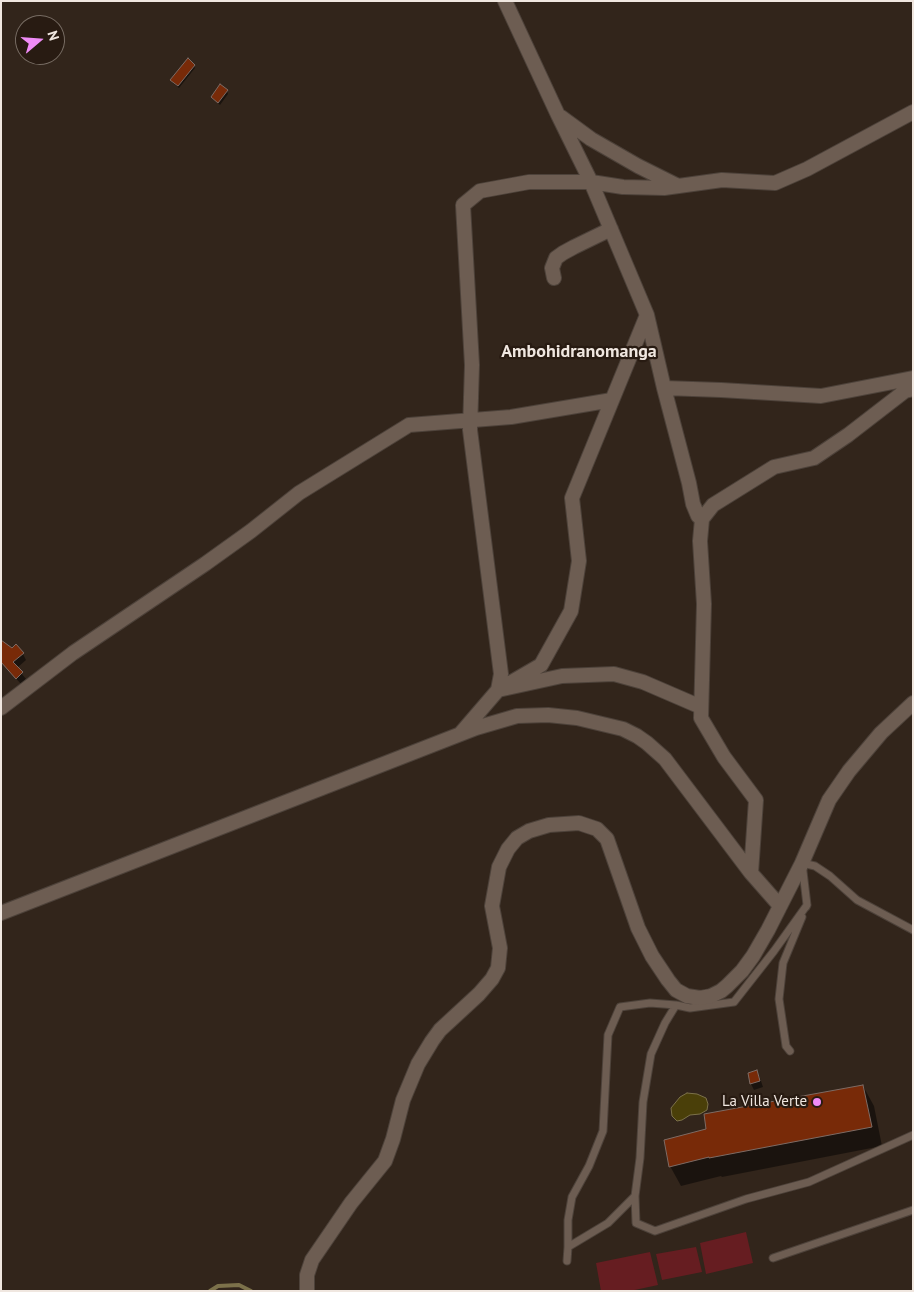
<!DOCTYPE html>
<style>
body{margin:0}
#map{position:relative;width:914px;height:1292px;overflow:hidden;background:#32251b;font-family:"PT Sans",sans-serif}
canvas{display:block}
.frame{position:absolute;inset:0;border:2px solid #f0e7e0;pointer-events:none}
.north{position:absolute;left:15px;top:15px;width:50px;height:50px;box-sizing:border-box;background:#281b12;border:1px solid #786d64;border-radius:50%;rotate:72deg;font-size:14px;font-weight:700;line-height:20px;text-align:center;color:#f0e7e0}
.north::after{content:'';display:block;margin:auto;width:18px;height:22px;background:#ef8bf6;clip-path:polygon(50% 0,100% 100%,50% 72%,0 100%)}
</style>
<div id="map">
<canvas width="914" height="1292"></canvas>
<div class="frame"></div>
<div class="north">N</div>
</div>
<script>
const ctx = document.querySelector('canvas').getContext('2d');
ctx.lineJoin = 'round';
function fillPath(path, color) { ctx.fillStyle = color; ctx.fill(path, 'evenodd'); }
const toPath = rows => new Path2D(rows.map(r => 'M' + r).join(''));
function trace(path, color, width, dash) { ctx.strokeStyle = color; ctx.lineWidth = width; ctx.lineCap = dash ? 'butt' : 'round'; ctx.setLineDash(dash || []); ctx.stroke(path); }
function label(font, color, halo, rows, align = 'center') {
  ctx.font = font + ' "PT Sans",sans-serif'; ctx.lineWidth = 4.5; ctx.setLineDash([]); ctx.textBaseline = 'middle'; ctx.strokeStyle = halo; ctx.fillStyle = color; for (const [text, x, y, turn = 0] of rows) {
    ctx.save(); ctx.translate(x, y); ctx.rotate((+turn || 0) * Math.PI / 180); ctx.textAlign = isNaN(turn) ? turn : align; if (halo) ctx.strokeText(text, 0, 0); ctx.fillText(text, 0, 0); ctx.restore();
  }
}
fillPath(toPath([
 [746,1232,753,1263,706,1274,700,1243],
 [696,1247,702,1272,662,1280,656,1254],
 [650,1252,658,1285,630,1291,601,1291,596,1263]
]), '#661d21');
const water = toPath([
 [687,1093,697,1094,706,1098,708,1104,707,1110,700,1114,690,1115,682,1120,677,1121,672,1116,671,1108,680,1097,687,1093]
]);
fillPath(water, '#4a3f09');
trace(water, '#7c714a', 1);
fillPath(toPath([
 [194,66,195,68,179,88,173,83,172,80],
 [227,91,228,94,220,105,212,97],
 [23,654,26,660,17,668,26,679,21,684,1,662],
 [757,1072,760,1078,763,1087,754,1090,751,1084],
 [863,1086,874,1106,882,1146,722,1177,721,1176,681,1186,670,1166,707,1130]
]), '#0007');
trace(toPath([
 [210,1291,218,1286,239,1285,251,1291]
]), '#7c714a', 4);
const building = toPath([
 [188,58,195,65,178,86,170,80,188,58],
 [220,84,228,90,218,103,211,97,220,84],
 [1,640,12,648,16,644,24,653,13,662,23,672,16,679,1,662,1,640],
 [757,1070,760,1081,750,1084,748,1073,757,1070],
 [863,1085,872,1127,709,1158,709,1157,669,1167,664,1140,706,1129,704,1114,863,1085]
]);
fillPath(building, '#782a08');
trace(building, '#7e6b64', 1);
const lane = toPath([
 [806,907,807,905,802,863,815,866,830,876,857,900,913,930],
 [790,1051,786,1046,779,999,783,963,802,917],
 [635,1196,636,1223,655,1231,746,1199,809,1182,913,1135],
 [568,1247,568,1220,572,1197,589,1166,603,1131,608,1035,620,1007,650,1003,676,1005],
 [773,1258,913,1210],
 [567,1261,568,1247,608,1223,635,1196,640,1158,643,1102,651,1054,665,1023,676,1005,690,1008,734,1002,774,951,807,905]
]);
const street = toPath([
 [505,1,558,115,591,182,647,315,664,388,721,390,821,396,913,378],
 [561,117,591,139,638,166,678,186],
 [554,278,552,268,556,258,563,253,574,247,611,229],
 [664,388,689,483,693,504,698,516,702,519],
 [498,690,501,674,470,430,472,365,463,205,480,191,529,182,591,182,623,187,664,188,722,180,775,183,807,169,913,112],
 [498,690,541,665,571,611,579,561,572,498,647,315],
 [1,708,73,653,205,564,251,531,299,493,409,425,511,417,612,400],
 [461,733,498,690,562,676,614,674,643,682,701,707],
 [751,873,756,800,724,757,701,718,704,604,700,541,702,519,713,505,774,467,814,458,848,435,905,391,913,389],
 [1,913,476,728,517,716,548,715,577,718,623,729,637,736,647,743,665,759,751,873,780,906],
 [307,1291,307,1275,312,1260,351,1203,385,1161,393,1139,403,1100,418,1064,432,1041,440,1030,479,994,492,979,498,968,500,948,492,906,499,867,508,849,517,838,529,831,549,825,579,823,597,829,607,839,638,928,652,956,668,980,676,990,687,996,700,998,711,996,721,991,727,986,742,971,753,956,768,930,802,863,829,800,849,771,881,733,913,703]
]);
trace(lane, '#4d423a', 9);
trace(street, '#4d423a', 16);
trace(lane, '#6d5d52', 7);
trace(street, '#6d5d52', 14);
for (const [x, y, r, color] of [
 [817,1102,5,"#ef8bf6"]
]) { const dot = new Path2D(); dot.arc(x, y, r, 0, 2 * Math.PI); ctx.fillStyle = color; ctx.fill(dot); trace(dot, '#281b12', 2); }
label('15px', '#f0e7e0', '#281b12', [
 ["La Villa Verte",807,1102]
], 'right');
label('bold 18px', '#f0e7e0', '#281b12', [
 ["Ambohidranomanga",579,352]
]);
</script>
